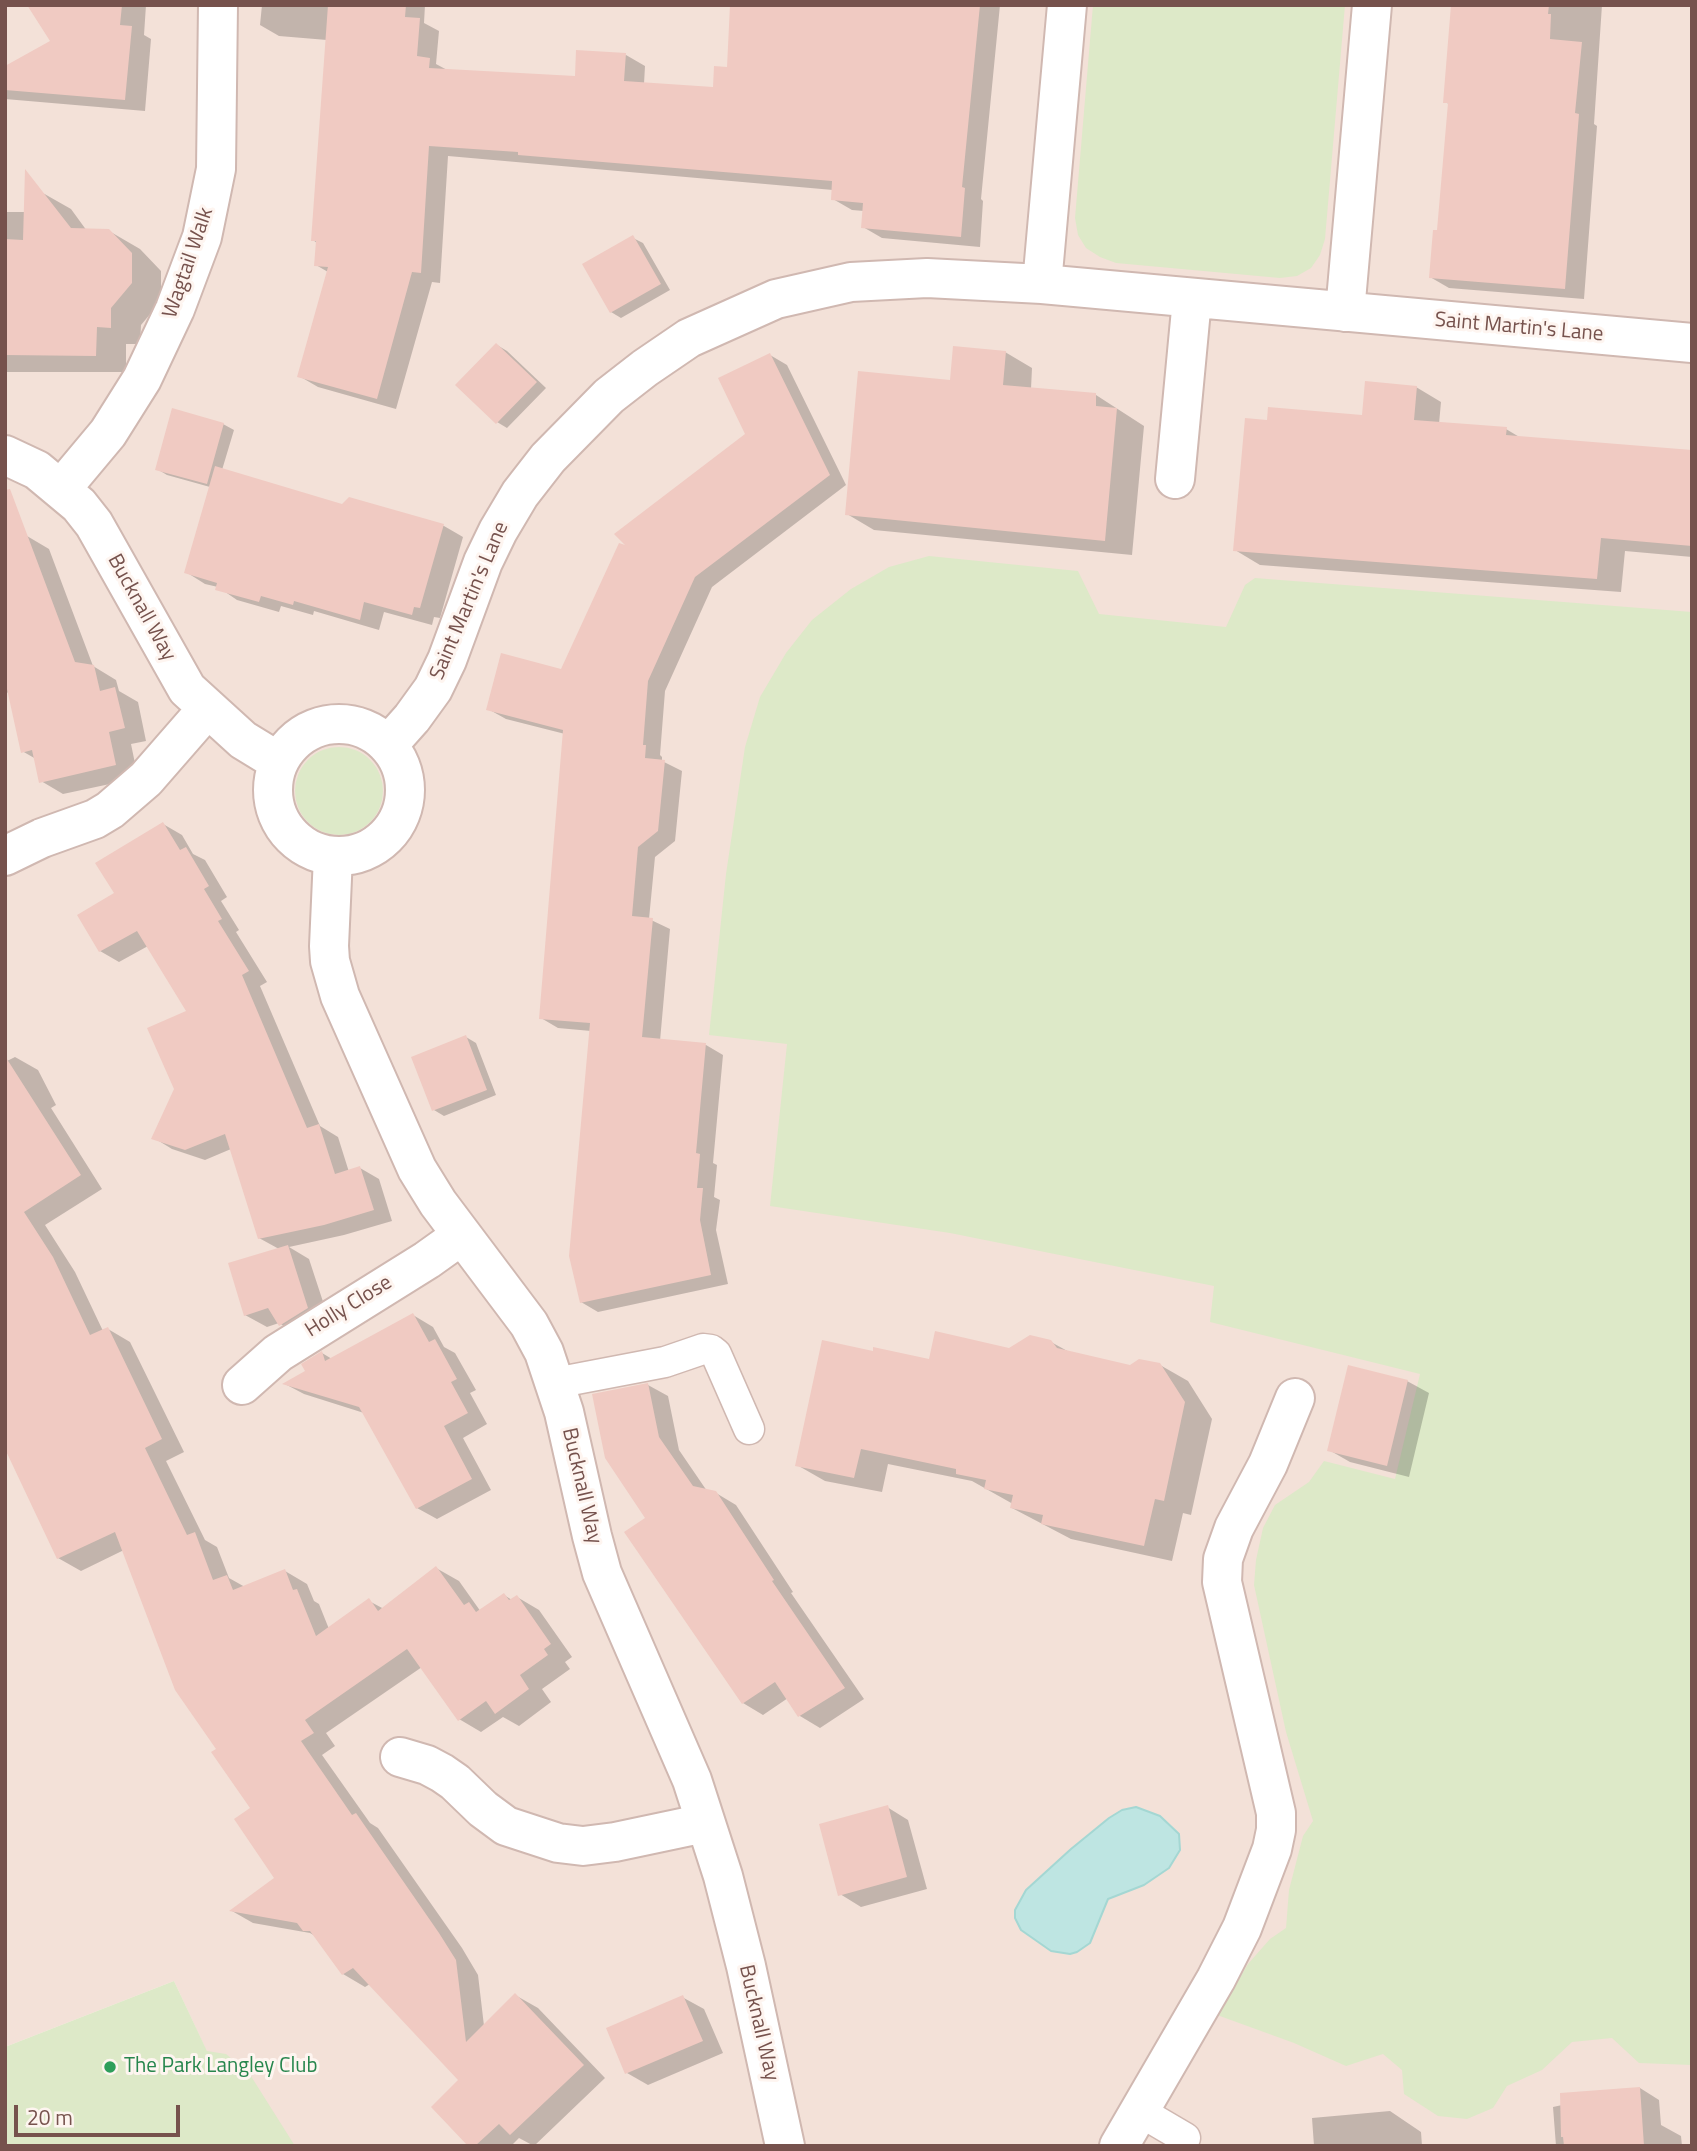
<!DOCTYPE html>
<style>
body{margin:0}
#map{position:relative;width:1697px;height:2151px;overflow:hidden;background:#fcf0e9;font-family:"Titillium Web",sans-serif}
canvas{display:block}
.frame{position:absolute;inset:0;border:7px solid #76524d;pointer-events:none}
.scale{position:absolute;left:14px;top:2105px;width:166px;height:32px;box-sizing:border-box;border:4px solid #76524d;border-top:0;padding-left:9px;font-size:21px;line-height:24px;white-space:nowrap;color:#76524d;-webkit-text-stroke:5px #fef5f0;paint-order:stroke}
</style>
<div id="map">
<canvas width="1697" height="2151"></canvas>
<div class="frame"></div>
<div class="scale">20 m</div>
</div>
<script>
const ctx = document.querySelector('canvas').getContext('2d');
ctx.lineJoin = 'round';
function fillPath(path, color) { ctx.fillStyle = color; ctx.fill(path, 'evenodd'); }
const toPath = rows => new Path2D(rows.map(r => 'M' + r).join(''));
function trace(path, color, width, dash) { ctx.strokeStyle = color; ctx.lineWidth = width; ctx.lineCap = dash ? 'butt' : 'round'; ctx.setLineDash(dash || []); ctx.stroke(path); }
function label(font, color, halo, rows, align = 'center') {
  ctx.font = font + ' "Titillium Web",sans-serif'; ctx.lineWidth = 6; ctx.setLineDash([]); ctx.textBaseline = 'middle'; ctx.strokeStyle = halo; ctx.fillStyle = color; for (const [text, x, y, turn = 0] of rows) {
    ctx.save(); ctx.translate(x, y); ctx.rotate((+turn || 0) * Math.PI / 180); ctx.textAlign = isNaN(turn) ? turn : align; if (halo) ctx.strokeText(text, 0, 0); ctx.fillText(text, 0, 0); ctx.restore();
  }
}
fillPath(toPath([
 [5,5,1692,5,1692,2146,256,2146,237,2116,174,1981,5,2047]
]), '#f3e1d8');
fillPath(toPath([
 [1093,5,1345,5,1325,239,1320,255,1311,268,1297,276,1280,278,1116,263,1100,257,1086,248,1078,235,1075,218],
 [929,556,1078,571,1099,614,1226,627,1245,585,1255,578,1692,612,1692,2065,1639,2063,1612,2038,1572,2042,1542,2070,1507,2086,1493,2108,1467,2119,1438,2116,1404,2094,1402,2070,1383,2054,1346,2066,1294,2043,1217,2015,1248,1964,1270,1939,1286,1928,1289,1890,1303,1836,1313,1821,1286,1732,1254,1585,1256,1560,1263,1528,1275,1505,1309,1482,1324,1461,1395,1479,1420,1374,1210,1322,1214,1286,950,1233,770,1206,787,1044,709,1035,726,874,745,747,760,697,786,653,812,620,851,589,889,567],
 '295 791a44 44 0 1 1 88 0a44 44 0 1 1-88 0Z',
 [174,1981,207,2051,226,2054,249,2073,295,2146,5,2146,5,2047]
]), '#dde9c8');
const water = toPath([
 [1136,1807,1160,1816,1179,1834,1180,1850,1169,1868,1144,1885,1108,1899,1090,1943,1077,1952,1070,1954,1051,1951,1021,1930,1015,1918,1015,1910,1026,1890,1071,1849,1109,1818,1122,1810,1136,1807]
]);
fillPath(water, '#bee5e2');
trace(water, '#a4d7d3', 2);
fillPath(toPath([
 [29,5,146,5,144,35,151,39,145,111,5,99,5,68,53,42],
 [262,5,425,5,424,23,439,31,436,64,449,71,576,77,626,55,645,66,644,84,715,89,840,75,848,5,1000,5,981,199,983,201,980,247,882,238,863,227,864,211,852,210,833,199,833,190,448,156,440,283,432,282,396,409,318,387,299,376,328,272,316,265,317,243,313,240,327,40,279,36,260,25],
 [1457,5,1602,5,1594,124,1597,126,1584,299,1449,288,1430,277,1439,232,1449,104,1445,102],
 [41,192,71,209,87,231,109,231,140,249,161,271,161,301,141,325,140,344,126,344,126,372,5,372,5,212,25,212],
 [633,238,643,243,670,290,621,318,611,312],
 [497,345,507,351,546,388,507,428,497,422],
 [1005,352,1032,368,1031,389,1096,395,1144,426,1132,555,874,530,847,514,952,382],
 [770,355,787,365,846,485,712,587,665,691,660,755,662,757,662,761,682,771,675,841,655,857,649,919,670,929,660,1041,706,1045,723,1055,713,1163,717,1165,714,1197,720,1200,716,1230,728,1284,598,1312,581,1302,591,1031,558,1028,541,1018,565,734,506,719,488,709,562,671,631,548,747,434],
 [1416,387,1441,402,1439,424,1506,429,1521,438,1692,452,1692,557,1625,551,1621,592,1260,565,1235,550,1268,422,1363,417],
 [223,424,234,430,222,470,343,506,350,499,444,526,463,537,440,618,434,617,432,625,384,612,379,630,314,611,313,615,281,606,279,612,237,600,218,587,205,584,186,572,210,487,167,475,157,469],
 [27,536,49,549,93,666,116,680,119,691,138,702,146,741,131,744,138,778,63,794,41,781,36,759,22,751,10,694,5,691,5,544],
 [163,824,182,835,193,854,205,860,227,897,221,901,239,930,236,932,267,982,260,986,320,1126,338,1137,349,1172,360,1168,379,1179,392,1221,344,1235,289,1247,309,1259,329,1320,302,1337,279,1323,267,1327,245,1315,279,1249,259,1238,231,1149,205,1160,172,1149,154,1138,176,1089,188,1012,148,946,119,962,100,951,116,893],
 [466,1037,476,1043,496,1095,444,1116,434,1110],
 [15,1057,38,1070,56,1105,51,1108,102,1189,45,1225,75,1272,103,1331,108,1329,130,1342,184,1452,166,1461,205,1540,217,1547,229,1578,245,1587,285,1571,307,1584,314,1601,319,1604,329,1629,369,1601,384,1609,436,1568,459,1581,481,1612,504,1595,512,1600,517,1597,539,1610,572,1657,565,1662,570,1669,542,1689,551,1702,519,1726,503,1717,481,1732,459,1719,422,1667,326,1733,335,1746,322,1755,370,1823,378,1828,462,1948,478,1975,484,2026,515,1995,538,2008,605,2078,534,2146,519,2138,511,2146,470,2146,461,2080,370,1984,365,1987,343,1974,317,1937,310,1933,253,1923,232,1911,276,1879,253,1809,219,1750,124,1550,81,1571,58,1558,5,1062],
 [413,1315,433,1327,444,1347,455,1353,476,1390,470,1393,487,1424,463,1438,491,1490,437,1519,417,1508,364,1413,304,1394,285,1384,307,1372,322,1353,332,1359],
 [1051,1342,1071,1353,1130,1366,1160,1365,1188,1381,1212,1419,1191,1515,1183,1513,1172,1561,1071,1539,1012,1508,1013,1504,972,1481,888,1464,882,1492,825,1481,797,1465,874,1353,930,1361],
 [1407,1381,1429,1393,1409,1477,1350,1462,1329,1450],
 [648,1385,668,1396,679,1450,707,1491,716,1493,736,1505,793,1592,791,1593,864,1699,820,1728,800,1716,788,1698,763,1715,743,1703,626,1533,647,1519],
 [887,1807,908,1820,927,1889,861,1907,840,1894],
 [682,1997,704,2009,723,2053,648,2085,627,2073],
 [1640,2088,1659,2100,1661,2125,1681,2136,1682,2146,1556,2146,1553,2107],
 [1390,2111,1421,2132,1422,2146,1314,2146,1312,2118]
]), '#0003');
fillPath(toPath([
 [27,5,122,5,120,25,132,26,125,100,5,90,5,66,50,41],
 [328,5,406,5,405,17,420,18,417,56,430,58,429,68,575,76,576,50,626,53,624,81,713,87,714,66,727,67,730,5,980,5,962,187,965,188,961,237,861,228,863,203,831,200,832,181,518,155,518,152,429,146,421,273,412,272,377,399,297,377,328,267,314,266,316,241,311,241],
 [1451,5,1549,5,1548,14,1551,14,1550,39,1582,42,1575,113,1579,114,1565,289,1429,278,1433,230,1437,230,1448,103,1443,103],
 [25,169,71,228,109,229,132,253,132,283,111,308,111,328,97,327,96,356,5,355,5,239,23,240],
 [633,235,661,284,610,313,582,264],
 [496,343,537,382,496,424,455,385],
 [953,346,1006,351,1003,385,1096,393,1096,406,1117,408,1105,541,845,515,858,371,950,380],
 [770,353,830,475,695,577,648,681,643,745,646,745,645,758,665,760,658,831,638,847,632,916,653,918,642,1037,706,1043,696,1153,700,1154,697,1188,703,1188,700,1220,711,1275,580,1303,569,1256,590,1023,539,1019,563,730,486,710,501,653,561,669,619,543,625,545,614,534,745,434,718,378],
 [1365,381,1417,386,1414,420,1507,427,1506,435,1692,450,1692,546,1601,538,1597,579,1233,551,1245,418,1267,420,1268,407,1362,415],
 [172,408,224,423,207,484,155,470],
 [215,466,342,504,349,497,444,524,420,608,414,607,412,615,364,602,360,620,294,601,293,605,261,596,259,602,215,590,217,583,184,573],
 [10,489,75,662,94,665,100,691,115,687,125,728,109,732,116,765,39,783,32,750,21,753,5,680,5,490],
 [163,822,180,850,186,847,209,886,204,889,222,919,218,921,249,971,242,975,307,1128,319,1124,335,1174,360,1166,374,1210,324,1225,258,1239,225,1134,185,1150,151,1139,174,1089,147,1028,186,1011,137,931,99,952,77,915,114,893,95,863],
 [466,1035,487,1090,432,1111,411,1057],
 [5,1056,81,1175,24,1212,53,1257,90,1335,108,1327,162,1439,145,1448,187,1535,195,1532,213,1580,227,1575,233,1590,285,1569,293,1590,297,1589,316,1636,369,1598,378,1611,436,1566,464,1605,469,1602,476,1612,504,1593,509,1600,517,1595,551,1644,544,1649,548,1655,520,1675,529,1689,495,1714,486,1701,458,1721,407,1649,305,1720,314,1733,301,1741,352,1815,356,1813,439,1933,456,1960,466,2042,515,1993,584,2065,510,2135,499,2124,475,2146,468,2146,431,2107,458,2080,353,1968,342,1975,310,1931,303,1931,297,1923,229,1911,274,1878,234,1819,250,1808,211,1752,216,1749,175,1690,115,1532,57,1559,5,1449],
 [288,1245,308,1308,279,1326,268,1308,244,1316,228,1263],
 [413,1313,429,1342,435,1339,457,1379,451,1382,468,1413,444,1426,472,1479,416,1509,359,1407,282,1384,305,1371,301,1364,322,1351,325,1361],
 [935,1331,1009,1348,1030,1335,1051,1340,1057,1348,1130,1365,1139,1359,1160,1363,1185,1402,1164,1501,1155,1499,1144,1546,1041,1524,1043,1515,1010,1508,1013,1495,984,1489,986,1480,956,1474,956,1469,861,1449,854,1478,795,1466,822,1340,873,1351,873,1347,929,1359],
 [1348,1365,1408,1380,1387,1466,1327,1451],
 [648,1383,659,1437,693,1486,716,1491,774,1580,772,1581,845,1688,798,1717,775,1682,742,1704,624,1532,645,1518,605,1458,592,1394],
 [888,1805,907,1877,838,1896,819,1824],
 [683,1995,703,2041,625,2074,606,2028],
 [1640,2087,1644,2146,1564,2146,1563,2137,1561,2137,1560,2093]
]), '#f0cac2');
const lane = toPath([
 [555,1383,665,1362,703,1349,711,1350,716,1354,749,1429],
 [1139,2111,1185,2138]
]);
const street = toPath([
 [1042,284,1067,5],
 [1345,312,1372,5],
 [5,455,37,470,79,505,94,524,187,689,243,740,279,762],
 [1175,479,1192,299],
 [62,488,108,433,142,379,175,309,202,237,216,169,218,5],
 '273 790a66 66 0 1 1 132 0a66 66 0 1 1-132 0Z',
 [388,745,412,718,433,689,447,660,483,562,498,531,520,494,548,458,609,396,645,368,689,338,776,299,851,282,927,278,1042,284,1692,343],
 [5,856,42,838,95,819,110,810,146,779,207,709],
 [333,856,329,946,330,961,340,996,417,1169,438,1203,529,1324,544,1352,564,1412,592,1536,602,1573,692,1780,723,1876,746,1966,785,2146],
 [242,1385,278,1353,427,1260,462,1235],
 [400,1757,427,1765,442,1773,455,1782,483,1809,506,1826,558,1843,583,1846,615,1842,705,1823],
 [1119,2146,1216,1979,1242,1928,1272,1849,1276,1830,1276,1813,1222,1582,1223,1559,1234,1528,1268,1464,1295,1398]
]);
trace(lane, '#d0b8b1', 33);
trace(street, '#d0b8b1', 42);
trace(lane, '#fff', 30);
trace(street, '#fff', 38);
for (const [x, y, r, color] of [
 [110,2067,7,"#2e9e5b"]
]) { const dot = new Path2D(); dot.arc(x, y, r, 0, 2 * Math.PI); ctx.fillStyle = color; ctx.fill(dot); trace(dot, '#fef5f0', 2.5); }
label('21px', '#76524d', '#fef5f0', [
 ["Wagtail Walk",189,263,-71],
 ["Saint Martin's Lane",1519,328,5],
 ["Saint Martin's Lane",470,601,-67],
 ["Bucknall Way",141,608,61],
 ["Holly Close",349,1307,-32],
 ["Bucknall Way",581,1486,77],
 ["Bucknall Way",758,2023,77]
]);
label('21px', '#27864d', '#fef5f0', [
 ["The Park Langley Club",124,2067]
], 'left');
</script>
